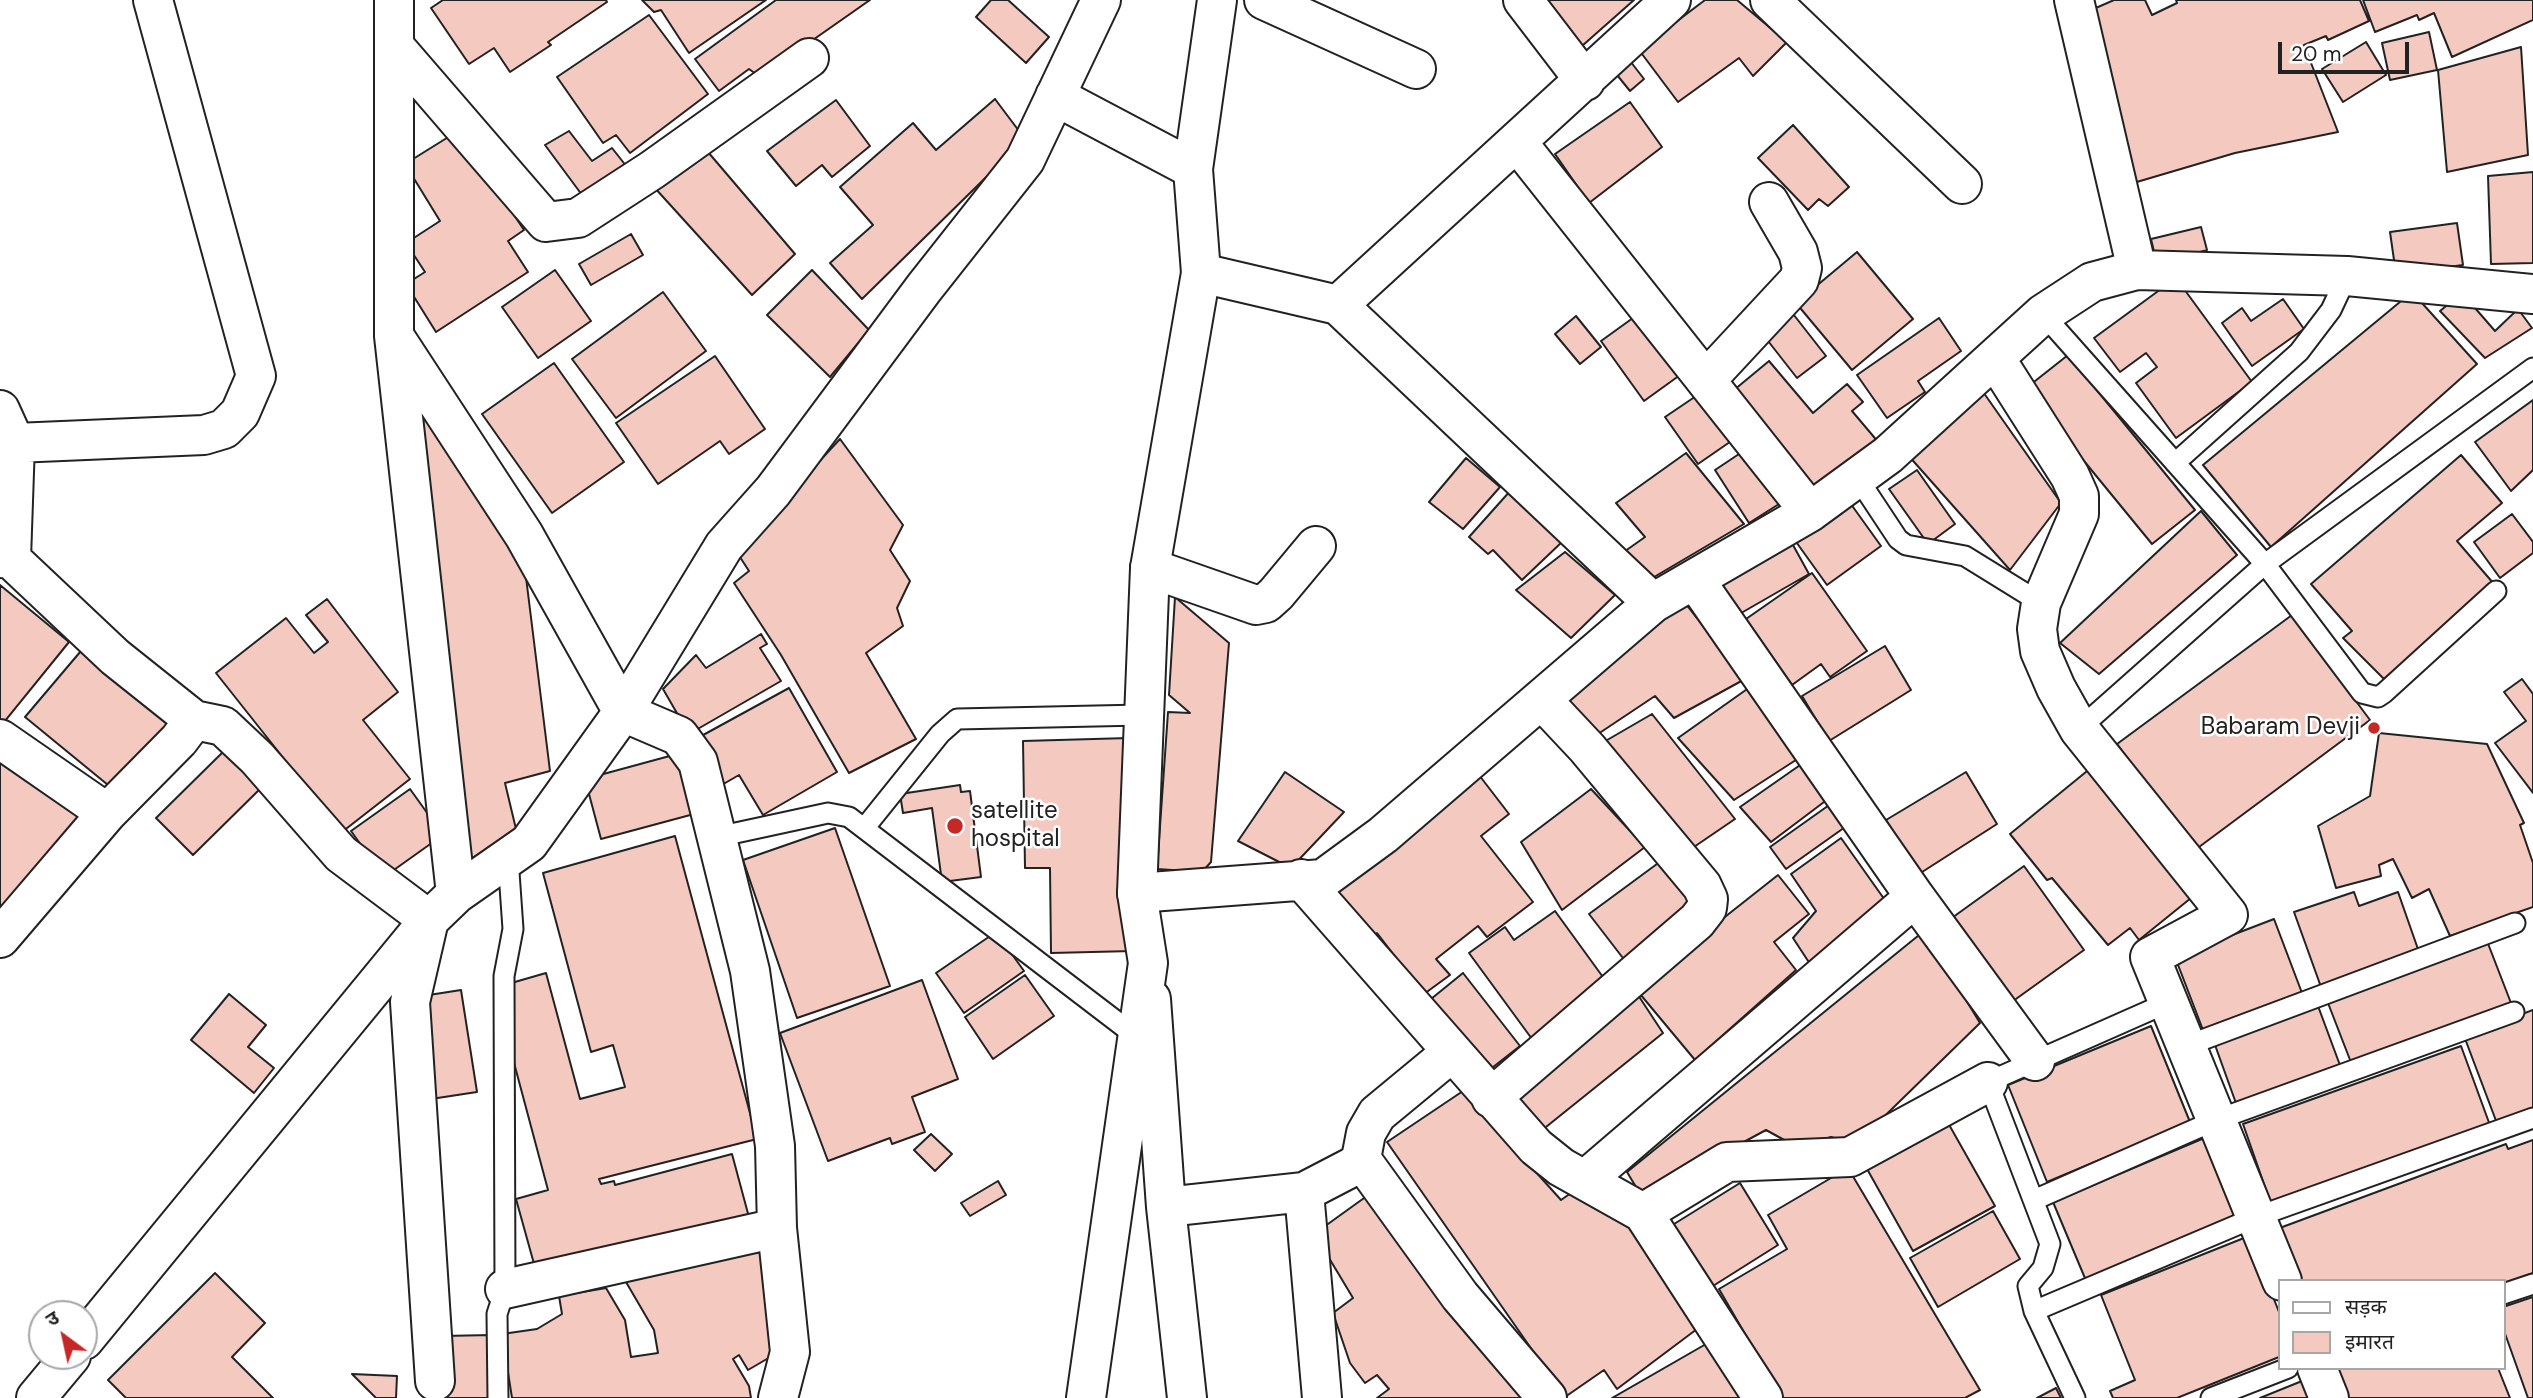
<!DOCTYPE html>
<meta charset="utf-8">
<style>
body{margin:0}
#map{position:relative;width:2533px;height:1398px;overflow:hidden;background:#fff;font-family:"DM Sans","Noto Sans Devanagari",sans-serif}
canvas{display:block}
.legend{position:absolute;left:2278px;top:1279px;width:228px;height:91px;box-sizing:border-box;background:#fff;border:2px solid #a7a7a7;margin:0;padding:9px 12px;list-style:none;font-size:21px;color:#222}
.legend li{display:flex;align-items:center;gap:14px;height:35px}
.legend b{width:35px;border:2px solid #a7a7a7}
.north{position:absolute;left:28px;top:1300px;width:70px;height:70px;box-sizing:border-box;background:#fff;border:2px solid #a7a7a7;border-radius:50%;rotate:327deg;font-size:19px;font-weight:700;line-height:28px;text-align:center;color:#222}
.north::after{content:'';display:block;margin:auto;width:24px;height:32px;background:#c62828;clip-path:polygon(50% 0,100% 100%,50% 72%,0 100%)}
.scale{position:absolute;left:2278px;top:42px;width:131px;height:32px;box-sizing:border-box;border:4px solid #222;border-top:0;padding-left:9px;font-size:21px;line-height:24px;white-space:nowrap;color:#222;-webkit-text-stroke:5px #fff;paint-order:stroke}
</style>
<div id="map">
<canvas width="2533" height="1398"></canvas>
<ul class="legend">
<li><b style="height:9px;background:#fff"></b>सड़क</li>
<li><b style="height:19px;background:#f3c9c0"></b>इमारत</li>
</ul>
<div class="north">उ</div>
<div class="scale">20 m</div>
</div>
<script>
const ctx = document.querySelector('canvas').getContext('2d');
ctx.lineJoin = 'round';
function fillPath(path, color) { ctx.fillStyle = color; ctx.fill(path, 'evenodd'); }
const toPath = rows => new Path2D(rows.map(r => 'M' + r).join(''));
function trace(path, color, width, dash) { ctx.strokeStyle = color; ctx.lineWidth = width; ctx.lineCap = dash ? 'butt' : 'round'; ctx.setLineDash(dash || []); ctx.stroke(path); }
function label(font, color, halo, rows, align = 'center') {
  ctx.font = font + ' "DM Sans",sans-serif'; ctx.lineWidth = 5; ctx.setLineDash([]); ctx.textBaseline = 'middle'; ctx.strokeStyle = halo; ctx.fillStyle = color; for (const [text, x, y, turn = 0] of rows) {
    ctx.save(); ctx.translate(x, y); ctx.rotate((+turn || 0) * Math.PI / 180); ctx.textAlign = isNaN(turn) ? turn : align; if (halo) ctx.strokeText(text, 0, 0); ctx.fillText(text, 0, 0); ctx.restore();
  }
}
const building = toPath([
 [443,0,606,0,607,2,548,42,551,45,510,72,494,48,469,64,431,8,443,0],
 [642,0,766,0,689,53,661,10,654,12,642,0],
 [776,0,870,0,760,77,749,69,719,91,695,59,776,0],
 [991,0,1008,0,1049,37,1026,63,976,17,991,0],
 [1544,0,1634,0,1582,46,1544,0],
 [1705,0,1737,0,1787,42,1753,76,1739,58,1678,102,1639,50,1705,0],
 [2114,0,2145,0,2152,15,2177,3,2176,0,2360,0,2369,21,2328,40,2326,36,2304,45,2338,132,2235,153,2130,184,2082,14,2114,0],
 [2363,0,2533,0,2533,20,2452,57,2434,13,2419,20,2417,15,2375,32,2363,0],
 [649,15,708,94,630,153,616,135,603,143,557,77,649,15],
 [2429,32,2437,70,2390,80,2382,43,2429,32],
 [2366,42,2386,75,2343,102,2322,69,2366,42],
 [2521,47,2528,155,2447,172,2438,70,2521,47],
 [1627,57,1644,79,1630,91,1613,70,1627,57],
 [995,99,1025,139,862,299,830,263,873,225,840,187,913,123,936,150,995,99],
 [836,100,870,146,832,177,822,165,796,186,767,151,836,100],
 [1630,102,1662,147,1589,203,1555,154,1630,102],
 [1793,125,1849,187,1828,206,1819,199,1808,210,1758,158,1793,125],
 [458,131,524,230,508,241,528,272,436,332,406,284,425,272,406,243,440,221,405,164,458,131],
 [569,131,592,161,612,148,627,167,585,199,545,145,569,131],
 [702,145,795,254,752,295,654,187,702,145],
 [2533,172,2533,263,2491,264,2488,176,2533,172],
 [2457,223,2463,265,2396,274,2390,232,2457,223],
 [2201,227,2207,250,2157,264,2151,239,2201,227],
 [631,234,643,255,591,285,579,264,631,234],
 [1857,252,1913,319,1852,370,1796,303,1857,252],
 [555,270,591,321,538,358,502,307,555,270],
 [812,270,869,330,830,377,767,315,812,270],
 [2176,278,2252,382,2176,438,2136,383,2157,367,2146,353,2120,372,2094,338,2176,278],
 [663,292,706,351,616,418,572,359,663,292],
 [2412,292,2477,364,2271,547,2203,465,2412,292],
 [2462,293,2495,331,2518,309,2532,328,2485,358,2440,311,2462,293],
 [2283,299,2304,329,2252,366,2222,323,2242,308,2251,321,2283,299],
 [1644,310,1687,370,1644,401,1601,341,1644,310],
 [1790,310,1826,356,1797,378,1761,332,1790,310],
 [1576,316,1601,347,1580,364,1555,334,1576,316],
 [1939,318,1961,351,1918,381,1925,392,1887,418,1857,375,1939,318],
 [2068,355,2195,510,2152,544,2025,389,2068,355],
 [715,356,765,429,729,454,720,441,658,484,616,423,715,356],
 [1769,361,1813,413,1847,384,1863,402,1852,411,1879,443,1815,498,1728,395,1769,361],
 [554,363,624,462,552,513,482,414,554,363],
 [1708,388,1740,435,1698,464,1665,417,1708,388],
 [1981,389,2061,503,2010,570,1907,454,1981,389],
 [2533,400,2533,470,2511,491,2475,442,2533,400],
 [418,420,441,420,524,561,550,771,505,783,516,829,468,861,418,420],
 [840,439,903,525,890,550,910,581,897,608,903,626,866,653,916,739,849,773,781,655,734,583,749,571,736,551,840,439],
 [1745,450,1779,504,1749,523,1715,470,1745,450],
 [1686,453,1744,524,1649,580,1621,554,1645,537,1616,503,1686,453],
 [2461,455,2502,503,2457,541,2494,584,2384,679,2343,638,2352,631,2311,584,2461,455],
 [1466,458,1500,487,1463,529,1429,502,1466,458],
 [1917,470,1955,524,1928,544,1889,489,1917,470],
 [1511,490,1563,541,1522,580,1493,550,1488,554,1469,537,1511,490],
 [1848,500,1881,546,1827,585,1794,539,1848,500],
 [2201,511,2237,555,2099,674,2060,643,2201,511],
 [2512,514,2533,542,2533,553,2500,578,2474,542,2512,514],
 [1788,536,1809,574,1736,616,1714,578,1788,536],
 [1565,552,1615,595,1571,638,1516,590,1565,552],
 [1812,573,1867,651,1830,677,1821,664,1792,685,1746,619,1812,573],
 [0,585,69,642,0,727,0,585],
 [1175,597,1229,643,1211,862,1202,872,1157,869,1168,712,1190,713,1169,695,1175,597],
 [327,599,398,692,363,720,410,779,342,832,216,673,286,618,314,653,328,642,306,615,327,599],
 [1685,603,1745,679,1674,718,1655,696,1598,734,1562,700,1685,603],
 [2292,615,2370,720,2195,850,2117,744,2292,615],
 [761,634,767,644,760,648,781,681,689,734,663,689,696,655,706,668,761,634],
 [86,645,179,721,119,794,25,717,86,645],
 [1885,646,1911,690,1829,741,1802,696,1885,646],
 [2522,679,2533,694,2533,793,2495,743,2526,721,2504,692,2522,679],
 [1750,687,1799,758,1734,800,1678,738,1750,687],
 [789,688,837,772,763,815,739,775,720,786,694,740,789,688],
 [1652,714,1735,819,1691,849,1602,743,1652,714],
 [2379,733,2487,744,2524,823,2520,825,2533,863,2533,907,2450,936,2429,889,2412,898,2393,859,2379,865,2381,876,2336,888,2318,826,2370,796,2379,733],
 [1129,738,1133,951,1051,953,1050,868,1025,868,1023,741,1129,738],
 [227,748,264,785,193,855,156,818,227,748],
 [677,754,694,814,601,839,585,779,677,754],
 [0,758,88,822,0,923,0,758],
 [1803,763,1828,799,1771,842,1740,807,1803,763],
 [2092,767,2191,898,2139,940,2130,928,2108,945,2052,878,2047,880,2010,834,2092,767],
 [1285,772,1344,812,1291,868,1238,841,1285,772],
 [1966,772,1997,824,1919,874,1886,820,1966,772],
 [1479,775,1509,814,1481,836,1533,902,1487,937,1478,926,1436,959,1450,975,1424,994,1377,933,1370,938,1332,889,1479,775],
 [960,785,961,792,970,791,981,877,942,882,932,808,903,813,900,794,960,785],
 [410,789,443,835,384,877,351,831,410,789],
 [1591,789,1645,847,1562,910,1521,842,1591,789],
 [1832,803,1848,825,1786,869,1770,847,1832,803],
 [835,828,890,986,797,1018,743,860,835,828],
 [675,836,757,1139,599,1179,601,1184,614,1181,615,1185,732,1154,750,1221,536,1271,516,1199,548,1190,494,988,546,973,580,1099,625,1087,613,1045,591,1052,543,873,675,836],
 [1841,838,1887,903,1812,967,1793,938,1816,911,1791,874,1841,838],
 [1661,861,1697,910,1626,962,1589,914,1661,861],
 [2024,866,2084,950,2009,1004,1949,920,2024,866],
 [1778,875,1809,914,1774,942,1796,970,1695,1060,1635,988,1778,875],
 [2354,892,2359,906,2398,892,2419,952,2321,987,2294,912,2354,892],
 [1555,911,1608,984,1532,1039,1469,953,1505,927,1514,940,1555,911],
 [2274,919,2302,993,2203,1030,2175,957,2274,919],
 [1924,931,1980,1023,1856,1144,1831,1137,1797,1147,1766,1130,1642,1197,1627,1172,1924,931],
 [996,932,1024,971,964,1013,936,973,996,932],
 [2487,941,2511,1003,2352,1065,2328,1003,2487,941],
 [1463,973,1520,1046,1488,1071,1431,999,1463,973],
 [1025,975,1054,1016,993,1059,965,1017,1025,975],
 [922,980,958,1079,912,1097,925,1132,892,1144,890,1138,828,1161,780,1033,922,980],
 [461,990,477,1092,431,1099,416,997,461,990],
 [229,994,266,1025,248,1047,274,1068,254,1093,191,1040,229,994],
 [1638,995,1663,1033,1541,1131,1506,1104,1638,995],
 [2318,1006,2341,1068,2237,1106,2215,1045,2318,1006],
 [2533,1010,2533,1113,2498,1126,2464,1036,2533,1010],
 [2151,1026,2190,1122,2047,1182,2008,1085,2151,1026],
 [2461,1046,2491,1128,2272,1207,2243,1124,2461,1046],
 [1463,1091,1561,1200,1581,1186,1597,1209,1616,1208,1701,1326,1617,1389,1604,1370,1565,1397,1387,1142,1463,1091],
 [1943,1114,1995,1206,1913,1251,1862,1160,1943,1114],
 [931,1134,952,1154,935,1171,914,1150,931,1134],
 [2209,1136,2243,1217,2087,1283,2053,1202,2209,1136],
 [2533,1140,2533,1273,2503,1284,2503,1281,2296,1281,2277,1229,2506,1144,2508,1149,2533,1140],
 [1848,1168,1980,1390,1965,1398,1782,1398,1719,1289,1787,1249,1768,1215,1848,1168],
 [998,1181,1006,1195,970,1216,961,1203,998,1181],
 [1740,1183,1778,1245,1705,1291,1666,1229,1740,1183],
 [1378,1188,1527,1398,1377,1398,1389,1389,1377,1375,1365,1383,1350,1363,1333,1313,1353,1298,1329,1258,1321,1229,1378,1188],
 [1993,1211,2020,1259,1938,1307,1910,1258,1993,1211],
 [2249,1236,2279,1312,2279,1357,2177,1398,2113,1398,2110,1391,2135,1380,2101,1295,2249,1236],
 [757,1247,773,1274,784,1349,748,1370,739,1355,733,1359,749,1386,751,1398,512,1398,502,1334,537,1329,562,1314,559,1296,606,1288,625,1320,631,1357,658,1353,654,1330,619,1270,757,1247],
 [215,1273,265,1323,232,1357,273,1398,126,1398,108,1380,215,1273],
 [2533,1297,2533,1398,2528,1398,2503,1328,2503,1307,2533,1297],
 [492,1335,492,1398,426,1398,426,1387,442,1336,492,1335],
 [1713,1340,1749,1398,1612,1398,1713,1340],
 [2340,1368,2498,1368,2510,1398,2347,1398,2336,1370,2340,1368],
 [352,1374,397,1376,396,1398,376,1398,352,1374],
 [2307,1379,2315,1398,2260,1398,2307,1379],
 [2056,1388,2061,1398,2037,1398,2056,1388]
]);
fillPath(building, '#f3c9c0');
trace(building, '#222', 2);
const lane = toPath([
 [2043,314,2265,564,2362,693,2378,697,2384,693,2496,591],
 [2175,463,2299,352,2331,310,2347,276],
 [1857,477,1898,539,1906,545,1965,556,2041,603],
 [2079,729,2265,564,2533,368],
 [866,826,940,734,957,719,1142,715],
 [717,837,828,813,849,817,1137,1037],
 [2186,1046,2515,923],
 [2034,1200,2216,1120,2514,1012],
 [2503,1294,2533,1284],
 [2034,1311,2256,1217,2533,1118],
 [498,1398,497,1314,505,1289,504,976,513,929,508,858],
 [2075,1398,2034,1311,2028,1286,2043,1268,2050,1244,1988,1082,2169,1002],
 [2211,1398,2288,1368]
]);
const street = toPath([
 [394,0,394,336,456,894],
 [1264,0,1416,69],
 [1523,0,1585,81],
 [1770,0,1962,184],
 [394,46,546,222,578,218,652,170,809,58],
 [1055,96,1193,169],
 [1517,142,1810,512],
 [2137,270,2347,276,2533,294],
 [1201,273,1338,305,1653,603],
 [1338,305,1671,0],
 [394,336,524,535,623,712,679,736,698,762,750,971,775,1146,777,1228,790,1352,778,1398],
 [1995,358,2070,476,2079,496,2079,514,2041,603,2037,629,2040,651,2056,688,2079,729,2228,915,2150,957,2282,1281],
 [1706,380,1799,280,1802,268,1798,252,1769,202],
 [0,410,15,443,11,559],
 [15,443,204,435,224,429,240,413,256,376,153,0],
 [0,558,11,559,115,657,194,720,179,740,107,813,0,938],
 [1150,568,1256,605,1266,603,1276,594,1316,546],
 [1695,580,1915,897,2035,1061],
 [194,720,223,726,257,758,341,854,429,920,410,1002,435,1381],
 [0,739,107,813],
 [1301,879,1536,1147,1561,1167,1643,1213],
 [1137,893,1323,879,1383,835,1653,603,1810,512,1888,455,2043,314,2092,282,2137,270,2074,0],
 [1151,999,1166,1207,1187,1398],
 [1491,1098,1697,921,1707,908,1708,899,1702,886,1587,748,1541,699],
 [1361,1159,1460,1296,1547,1398],
 [1585,1180,1915,897],
 [1304,1192,1354,1166,1361,1159,1366,1133,1377,1114,1452,1052],
 [1166,1207,1304,1192,1322,1398],
 [505,1289,777,1228],
 [84,1340,429,920,456,894,529,843,623,712,724,546,773,491,924,288,1025,160,1101,0],
 [2317,1368,2329,1398],
 [36,1398,71,1356],
 [1763,1398,1643,1213,1727,1162,1850,1157,1988,1082]
]);
const secondary = toPath([
 [1086,1398,1148,963,1137,893,1150,568,1201,273,1193,169,1217,0]
]);
trace(lane, '#222', 23);
trace(street, '#222', 42);
trace(secondary, '#222', 42);
trace(lane, '#fff', 19);
trace(street, '#fff', 38);
trace(secondary, '#fff', 38);
for (const [x, y, r, color] of [
 [2374,728,7,"#c62828"],
 [955,826,9,"#c62828"]
]) { const dot = new Path2D(); dot.arc(x, y, r, 0, 2 * Math.PI); ctx.fillStyle = color; ctx.fill(dot); trace(dot, '#fff', 2.5); }
label('24px', '#222', '#fff', [
 ["Babaram Devji",2360,728],
 ["satellite",971,812,"left"],
 ["hospital",971,840,"left"]
], 'right');
</script>
